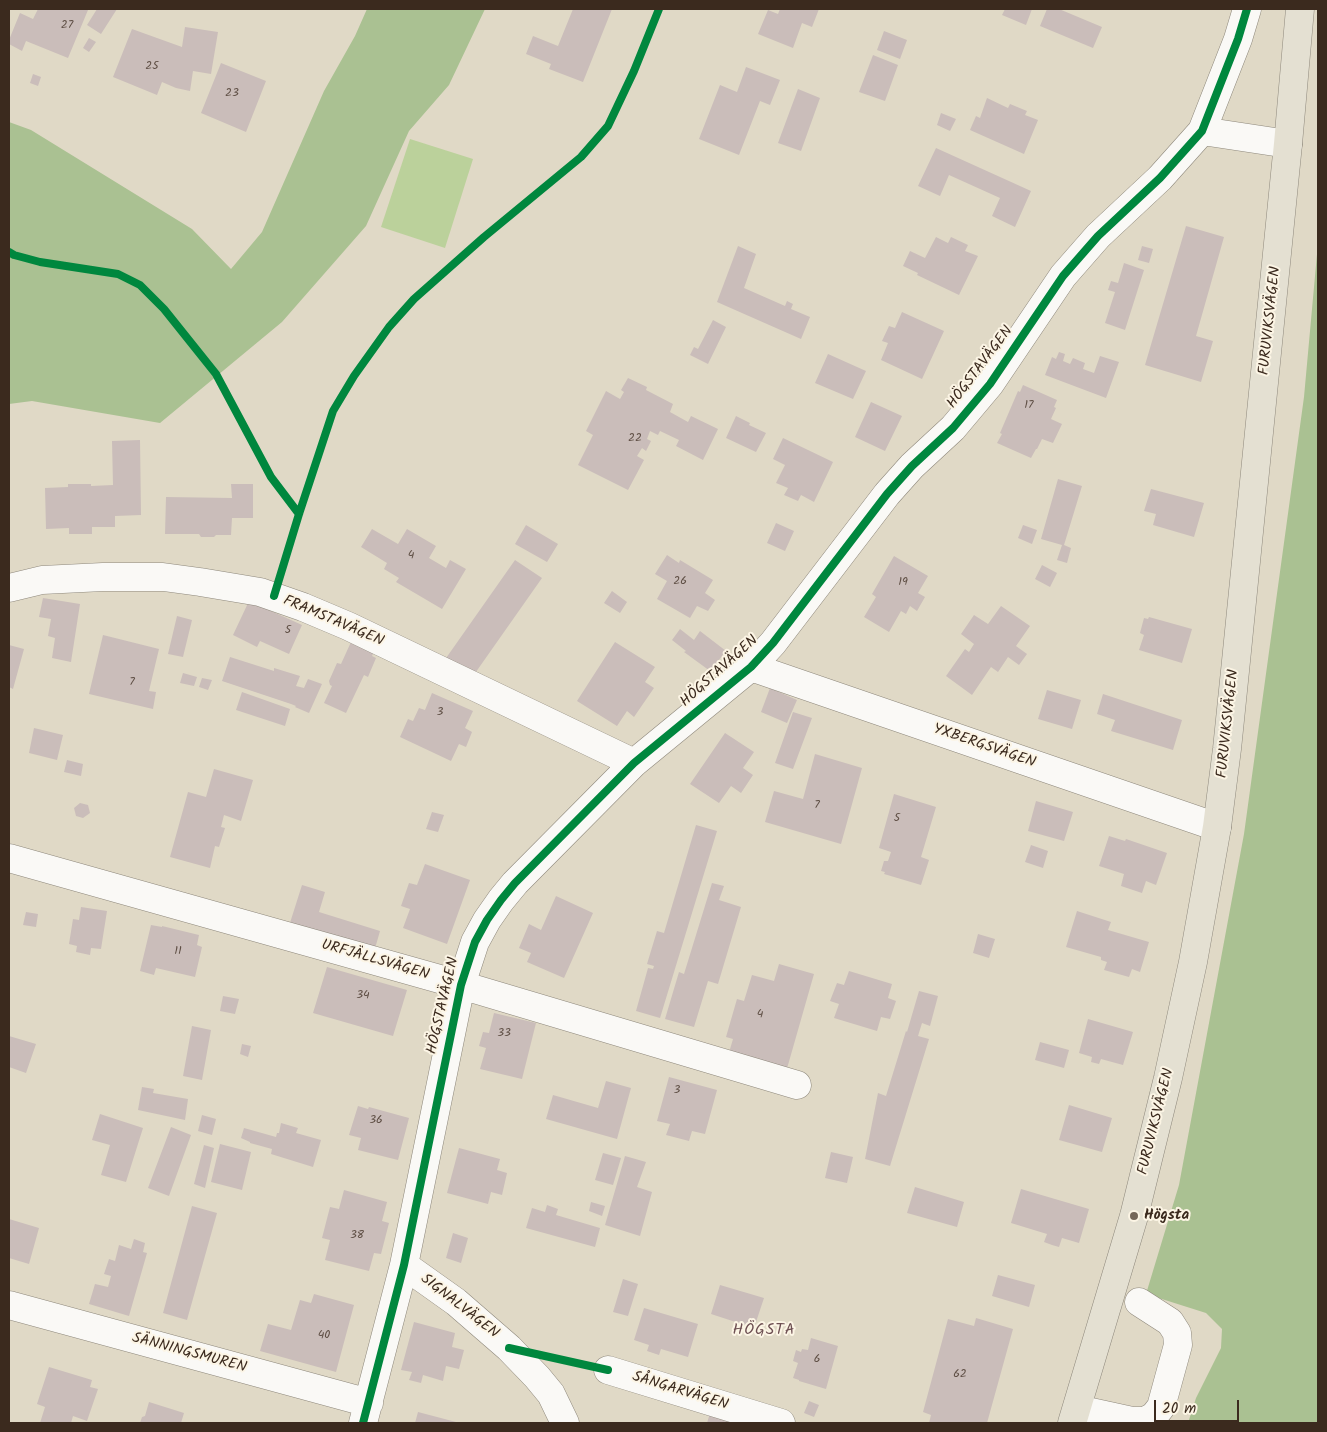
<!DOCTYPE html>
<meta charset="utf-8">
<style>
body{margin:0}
#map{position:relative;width:1327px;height:1432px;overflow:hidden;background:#e0d9c6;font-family:Kalam,sans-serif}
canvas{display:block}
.frame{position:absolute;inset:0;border:10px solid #3b2a1e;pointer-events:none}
.scale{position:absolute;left:1154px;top:1400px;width:85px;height:22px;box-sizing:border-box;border:2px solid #3b2a1e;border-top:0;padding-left:6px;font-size:15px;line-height:18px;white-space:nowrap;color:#3b2a1e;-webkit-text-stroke:4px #fcf5e5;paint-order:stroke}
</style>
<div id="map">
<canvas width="1327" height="1432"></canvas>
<div class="frame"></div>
<div class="scale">20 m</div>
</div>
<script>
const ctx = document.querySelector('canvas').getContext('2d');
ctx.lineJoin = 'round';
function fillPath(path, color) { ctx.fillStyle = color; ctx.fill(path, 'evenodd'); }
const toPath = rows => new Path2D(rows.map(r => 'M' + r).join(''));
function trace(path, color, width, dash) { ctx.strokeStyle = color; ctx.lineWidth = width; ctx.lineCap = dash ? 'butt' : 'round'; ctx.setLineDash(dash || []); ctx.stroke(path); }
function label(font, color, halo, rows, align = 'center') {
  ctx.font = font + ' Kalam,sans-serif'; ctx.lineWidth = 4; ctx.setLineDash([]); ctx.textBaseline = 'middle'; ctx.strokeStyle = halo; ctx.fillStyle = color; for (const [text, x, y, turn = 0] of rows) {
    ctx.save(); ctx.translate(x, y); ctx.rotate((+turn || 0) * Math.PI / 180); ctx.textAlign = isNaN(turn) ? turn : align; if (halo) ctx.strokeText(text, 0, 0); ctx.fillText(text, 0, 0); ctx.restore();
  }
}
fillPath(toPath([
 [410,139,473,159,445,248,381,227]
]), '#bbd19b');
fillPath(toPath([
 [367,9,485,9,449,85,409,131,366,226,282,322,160,423,32,401,9,404,9,122,31,130,192,229,231,269,262,232,324,91,355,36],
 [1318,243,1318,1423,1188,1423,1196,1398,1221,1348,1222,1329,1206,1313,1146,1294,1179,1185,1244,834,1304,397]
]), '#aac192');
fillPath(toPath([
 [38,9,88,10,68,58,26,41,22,51,9,44,9,40,20,13,33,19],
 [97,9,117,9,101,34,87,25],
 [573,9,612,9,583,82,549,69,551,64,526,54,533,36,558,46],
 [780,9,819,9,812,27,802,23,793,48,758,34,768,10,778,14],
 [1005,9,1032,9,1026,25,1002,15],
 [1047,9,1059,9,1102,27,1093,48,1040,26],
 [185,27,218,32,211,74,193,71,190,91,176,88,162,82,157,95,113,77,132,29,182,47],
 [884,31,907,40,900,59,877,50],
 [89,38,96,42,89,52,83,48],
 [873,55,898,65,885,101,859,92],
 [221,63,266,81,246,132,201,113],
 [746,67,780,80,770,105,760,101,739,155,699,139,720,85,737,92],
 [33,74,41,77,38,86,30,83],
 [798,89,820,98,801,151,778,143],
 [987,98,1008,108,1010,104,1027,111,1025,115,1038,120,1024,154,970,130,976,116,980,118],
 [941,113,956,119,950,131,937,125],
 [936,148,1031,191,1015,227,992,216,1000,198,949,175,940,196,918,186],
 [1186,226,1224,237,1196,336,1213,341,1201,382,1145,365],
 [936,237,948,243,951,237,968,245,965,251,978,256,959,295,917,275,918,273,903,266,910,251,925,258],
 [738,246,756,254,744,288,785,306,787,301,793,304,791,309,810,317,801,339,717,302],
 [1142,246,1153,249,1149,263,1138,260],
 [1124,263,1144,270,1125,330,1105,323,1115,292,1108,290,1111,281,1118,283],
 [902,312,944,331,922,379,881,360,888,343,882,341,889,326,895,328],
 [713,320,726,327,708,364,690,355,694,347,698,349],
 [1059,352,1065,354,1063,361,1070,364,1073,358,1085,363,1083,369,1094,373,1100,356,1119,362,1106,398,1045,375,1052,357,1056,359],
 [828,354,866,371,853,399,815,383],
 [628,378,647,387,646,390,673,404,670,412,688,422,691,416,718,429,703,460,676,446,679,440,660,431,658,435,650,431,647,439,651,441,646,451,642,448,637,456,644,460,628,490,578,465,593,435,586,431,606,391,620,399,624,392,621,390],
 [1023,385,1057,400,1054,407,1056,408,1051,419,1062,424,1053,443,1042,439,1037,449,1036,449,1031,458,997,443,1002,434,1000,433,1018,391,1020,392],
 [871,402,902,416,885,451,855,437],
 [736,416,750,423,749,425,766,433,756,452,726,438],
 [783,438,833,462,814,502,801,495,798,501,784,495,788,488,776,483,785,465,773,459],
 [140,440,141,515,115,516,115,527,92,527,92,534,69,534,69,528,46,529,45,488,68,487,68,484,91,484,91,486,113,485,112,441],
 [1058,479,1082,486,1064,545,1071,548,1067,563,1057,560,1062,545,1041,539],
 [231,484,253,484,253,518,232,518,231,535,216,535,214,537,201,537,199,534,165,534,166,497,232,498],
 [1151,489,1204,503,1194,537,1153,525,1156,514,1144,511],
 [776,523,794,531,785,551,767,543],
 [526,525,558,544,547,562,515,544],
 [1023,525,1037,530,1032,544,1018,538],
 [372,529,398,544,407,529,436,546,429,558,446,568,450,560,466,569,442,609,396,582,399,578,384,569,387,563,361,547],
 [667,555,679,563,680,560,713,580,705,593,715,600,708,611,697,606,690,618,657,599,667,581,655,574],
 [894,556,928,576,918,593,925,597,917,611,910,606,906,614,901,611,889,632,864,617,876,597,872,594],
 [515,560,542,578,471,679,444,661],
 [1042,565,1057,573,1050,587,1035,579],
 [612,591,627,602,620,613,604,603],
 [43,598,80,604,71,662,52,658,55,638,48,636,51,619,39,617],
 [249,601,302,625,289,654,260,641,257,647,233,635],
 [1001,606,1030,626,1016,646,1027,654,1019,665,1008,657,998,672,991,667,972,695,946,676,965,649,969,652,974,644,961,634,974,615,988,624],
 [177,616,192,620,183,657,168,654],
 [1149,617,1192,629,1182,663,1139,650,1144,635,1140,633,1144,618,1148,619],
 [680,629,694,640,700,631,726,651,710,671,684,652,686,651,672,640],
 [103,635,159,649,149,691,156,692,153,709,89,694],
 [351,642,374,652,372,656,376,658,368,677,364,675,346,713,324,703,332,686,330,685,329,681,337,663,341,664],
 [615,642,655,667,645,682,654,688,634,717,627,711,617,726,577,701],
 [9,645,24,649,13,689,9,687],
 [230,657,274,671,274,668,300,676,296,686,304,688,308,679,322,684,309,713,295,707,296,706,291,704,222,681],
 [183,673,197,677,194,686,180,683],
 [202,678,212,680,208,690,199,687],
 [770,688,797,700,787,723,761,712],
 [1047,690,1081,700,1072,729,1038,719],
 [242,692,290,709,285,726,236,710],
 [432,693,473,711,465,728,472,732,466,747,459,744,451,761,400,737,408,719,413,721,419,708,425,710],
 [1103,694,1182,720,1173,750,1111,731,1115,720,1097,714],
 [793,712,812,718,793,769,775,763],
 [34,728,63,735,57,760,29,753],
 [725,733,754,752,743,768,753,775,741,793,731,786,719,803,690,784],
 [815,754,862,768,841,844,765,822,774,791,803,799],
 [67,760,83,764,81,776,64,772],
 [214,769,253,780,241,821,224,815,221,827,225,828,219,847,215,846,210,868,170,857,188,792,206,797],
 [894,794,936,807,921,857,929,860,921,885,884,874,885,872,881,871,884,861,888,861,891,852,879,848],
 [1036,801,1073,812,1064,841,1028,831],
 [80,803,88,805,90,813,83,818,76,816,74,808],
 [432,812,444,815,438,832,426,829],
 [696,825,717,831,660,1018,636,1011,648,968,653,969,654,966,647,964,657,931,664,933],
 [1109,836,1125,841,1126,839,1167,853,1156,885,1146,881,1142,893,1121,886,1124,874,1099,866],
 [1031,845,1048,851,1043,868,1025,862],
 [425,864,470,880,447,944,403,928,410,909,401,906,409,883,417,885],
 [712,883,724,886,719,900,741,907,718,984,708,981,694,1027,665,1019,679,972,684,974],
 [302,885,325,892,319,912,380,931,374,952,289,926],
 [556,896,593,913,564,978,527,962,531,953,519,948,529,924,541,930],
 [81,907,107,911,101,949,91,948,90,955,76,952,77,946,69,944,73,919,79,920],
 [1077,911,1111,922,1108,930,1149,942,1140,972,1132,969,1129,977,1104,970,1107,962,1101,960,1101,957,1066,947],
 [26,912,38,914,36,927,23,925],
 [151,925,162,927,162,926,199,935,197,945,202,947,195,977,156,968,154,975,140,971],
 [978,934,995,939,989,958,973,953],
 [779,964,814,974,786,1072,728,1056,733,1039,726,1037,737,999,744,1001,752,975,774,981],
 [327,967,407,990,393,1036,313,1013],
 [849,971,892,984,888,998,896,1001,890,1019,881,1017,877,1031,834,1018,839,1004,830,1001,837,983,844,985],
 [919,991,938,996,930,1026,922,1023,918,1036,929,1039,890,1166,865,1159,878,1093,886,1096,906,1031,907,1032],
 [223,996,239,999,235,1014,220,1011],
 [494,1013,536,1023,522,1079,480,1069,486,1048,479,1046,483,1032,489,1033],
 [1088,1019,1133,1032,1123,1065,1101,1059,1099,1064,1091,1062,1092,1057,1079,1053],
 [192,1026,211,1030,202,1080,183,1076],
 [9,1036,36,1044,26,1073,9,1067],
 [1040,1042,1069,1050,1064,1068,1035,1060],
 [242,1044,251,1046,248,1057,240,1054],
 [669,1077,717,1090,705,1134,692,1131,689,1141,666,1135,670,1124,657,1121],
 [606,1081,631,1088,617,1139,546,1119,553,1095,598,1108],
 [142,1087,154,1089,153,1093,188,1099,185,1120,138,1110],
 [1069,1105,1112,1118,1102,1152,1059,1140],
 [358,1106,368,1109,369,1107,409,1118,398,1160,358,1150,361,1138,349,1135],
 [100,1114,143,1128,126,1182,101,1175,110,1145,92,1140],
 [202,1115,216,1119,212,1135,198,1131],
 [281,1123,298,1128,296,1133,321,1140,313,1167,271,1154,272,1149,250,1143,250,1142,241,1138,244,1128,276,1137,277,1133,279,1133],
 [171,1127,191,1135,169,1196,148,1188],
 [220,1144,251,1152,242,1190,211,1182],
 [204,1145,214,1148,205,1188,194,1184],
 [459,1148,500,1159,497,1170,507,1173,502,1195,491,1192,488,1204,447,1193],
 [831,1152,853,1157,847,1183,825,1178],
 [603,1153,621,1158,613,1185,595,1180],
 [625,1156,646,1162,637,1187,652,1192,640,1236,605,1225],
 [915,1187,964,1202,957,1227,907,1213],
 [1021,1189,1089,1209,1079,1243,1062,1238,1059,1247,1052,1245,1044,1242,1047,1234,1011,1223],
 [344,1190,387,1202,382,1221,389,1223,381,1254,374,1253,369,1271,325,1260,330,1240,322,1238,330,1207,339,1209],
 [591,1202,605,1206,602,1216,589,1211],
 [547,1205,558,1209,556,1215,600,1228,595,1247,526,1228,532,1208,545,1212],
 [192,1206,217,1213,187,1320,163,1313],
 [9,1219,39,1228,29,1264,9,1258],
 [453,1233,468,1238,461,1263,446,1258],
 [134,1239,145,1243,143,1252,147,1253,129,1316,89,1304,95,1284,108,1287,111,1276,104,1274,109,1259,115,1261,119,1245,131,1249],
 [998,1275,1035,1285,1029,1307,992,1296],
 [623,1279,638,1284,628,1316,613,1312],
 [720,1285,764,1298,754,1328,711,1314],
 [314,1294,354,1305,336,1372,260,1351,268,1324,291,1330,300,1300,311,1303],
 [644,1308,698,1324,688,1357,661,1349,659,1355,647,1351,649,1345,634,1340],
 [976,1318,1013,1329,987,1423,929,1423,931,1415,923,1412,948,1319,974,1326],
 [414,1322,455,1333,452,1347,464,1350,459,1369,446,1366,443,1381,423,1375,421,1383,409,1380,412,1372,401,1370],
 [811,1338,838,1346,826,1389,799,1381,799,1380,793,1378,798,1363,793,1361,796,1350,801,1352,802,1349,808,1350],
 [49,1367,92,1380,90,1387,98,1389,87,1421,73,1416,71,1423,40,1423,45,1407,37,1404],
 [809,1401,819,1405,814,1417,804,1413],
 [149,1402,184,1413,181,1423,140,1423,142,1417,145,1416],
 [418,1412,456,1422,456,1423,415,1423],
 [710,1413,743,1423,707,1423]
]), '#cabdba');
const minor = toPath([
 [1202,131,1288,144],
 [9,588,42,580,103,577,163,577,200,582,260,592,303,607,348,626,634,763],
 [751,667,1217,827],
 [9,858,461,985,797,1085],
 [404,1265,456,1302,509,1348,537,1377,551,1394,565,1423],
 [9,1305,369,1403],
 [608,1370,781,1423],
 [1077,1409,1132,1421,1145,1421,1154,1416,1161,1407,1178,1345,1177,1333,1170,1322,1139,1302],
 [363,1423,404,1265,461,985,475,942,487,920,501,900,515,883,634,763,751,667,773,643,887,494,912,466,953,428,990,384,1063,276,1098,236,1160,178,1202,131,1238,39,1247,9]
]);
const major = toPath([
 [1072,1423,1134,1216,1168,1078,1193,962,1217,827,1227,749,1235,671,1288,144,1300,9]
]);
trace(minor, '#8e887c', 29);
trace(major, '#8e887c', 29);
trace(minor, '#faf9f6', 28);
trace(major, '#e4e0d2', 28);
trace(toPath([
 [9,252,14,255,40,262,118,274,140,285,164,309,216,374,271,477,299,514],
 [274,596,299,514,333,411,354,376,389,327,414,299,484,237,581,157,608,126,634,71,659,9],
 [509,1348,608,1370],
 [363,1423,404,1265,461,985,475,942,487,920,501,900,515,883,634,763,751,667,773,643,887,494,912,466,953,428,990,384,1063,276,1098,236,1160,178,1202,131,1238,39,1247,9]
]), '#00873e', 8);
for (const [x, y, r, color] of [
 [1134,1216,5,"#756759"]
]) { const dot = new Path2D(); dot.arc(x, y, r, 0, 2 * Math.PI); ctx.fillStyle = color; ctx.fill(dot); trace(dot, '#fcf5e5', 2); }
label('12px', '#5f4f45', null, [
 ["27",67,26],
 ["25",152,67],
 ["23",232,94],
 ["17",1029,406],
 ["22",635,439],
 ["4",411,556],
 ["26",680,582],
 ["19",903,583],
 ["5",288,631],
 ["7",132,683],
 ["3",440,713],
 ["7",817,806],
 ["5",897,819],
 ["11",178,952],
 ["34",363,996],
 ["4",760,1015],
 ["33",504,1034],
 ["3",677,1091],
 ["36",376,1121],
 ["38",357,1236],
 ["40",324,1336],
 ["6",817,1360],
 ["62",960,1375]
]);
label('15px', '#3b2a1e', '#fcf5e5', [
 ["FURUVIKSVÄGEN",1271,321,-84],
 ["HÖGSTAVÄGEN",981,368,-53],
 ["FRAMSTAVÄGEN",333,622,23],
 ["HÖGSTAVÄGEN",720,672,-42],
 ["FURUVIKSVÄGEN",1229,724,-84],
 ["YXBERGSVÄGEN",984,747,19],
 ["URFJÄLLSVÄGEN",375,961,16],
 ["HÖGSTAVÄGEN",444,1006,-77],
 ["FURUVIKSVÄGEN",1157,1122,-76],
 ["SIGNALVÄGEN",459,1307,38],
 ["SÄNNINGSMUREN",189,1354,15],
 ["SÅNGARVÄGEN",680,1392,17]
]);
label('bold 15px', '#3b2a1e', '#fcf5e5', [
 ["Högsta",1144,1216]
], 'left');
ctx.letterSpacing = '1px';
label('16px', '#6d4f52', '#fcf5e5', [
 ["HÖGSTA",764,1331]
]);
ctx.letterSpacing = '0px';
</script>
